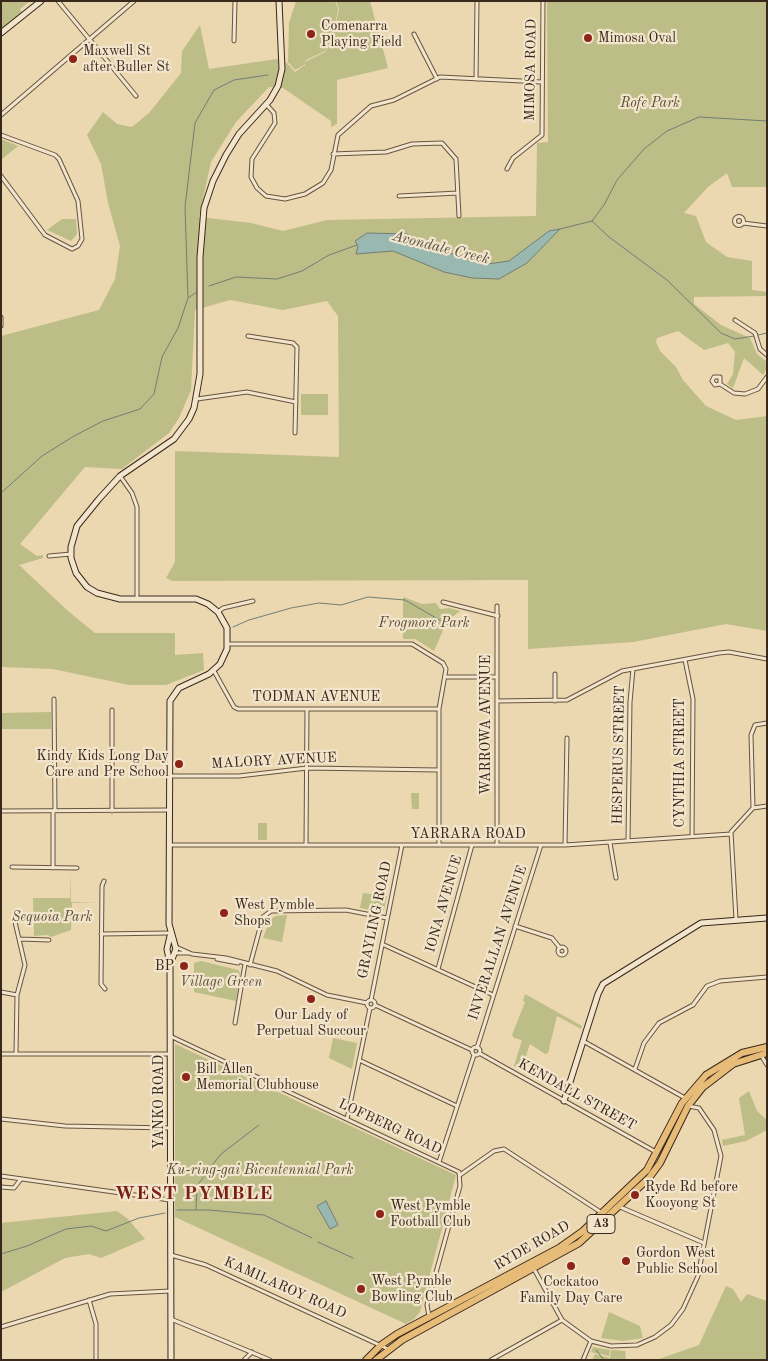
<!DOCTYPE html>
<style>
body{margin:0}
#map{position:relative;width:768px;height:1361px;overflow:hidden;background:#ebd7b0;font-family:"Old Standard TT",serif}
canvas{display:block}
.frame{position:absolute;inset:0;border:2px solid #39281c;pointer-events:none}
</style>
<div id="map">
<canvas width="768" height="1361"></canvas>
<div class="frame"></div>
</div>
<script>
const ctx = document.querySelector('canvas').getContext('2d');
ctx.lineJoin = 'round';
function fillPath(path, color) { ctx.fillStyle = color; ctx.fill(path, 'evenodd'); }
const toPath = rows => new Path2D(rows.map(r => 'M' + r).join(''));
function trace(path, color, width, dash) { ctx.strokeStyle = color; ctx.lineWidth = width; ctx.lineCap = dash ? 'butt' : 'round'; ctx.setLineDash(dash || []); ctx.stroke(path); }
function label(font, color, halo, rows, align = 'center') {
  ctx.font = font + ' "Old Standard TT",serif'; ctx.lineWidth = 4.5; ctx.setLineDash([]); ctx.textBaseline = 'middle'; ctx.strokeStyle = halo; ctx.fillStyle = color; for (const [text, x, y, turn = 0] of rows) {
    ctx.save(); ctx.translate(x, y); ctx.rotate((+turn || 0) * Math.PI / 180); ctx.textAlign = isNaN(turn) ? turn : align; if (halo) ctx.strokeText(text, 0, 0); ctx.fillText(text, 0, 0); ctx.restore();
  }
}
fillPath(toPath([
 [1,1,30,1,20,9,22,13,1,30],
 [296,1,335,1,338,9,332,41,325,51,306,60,304,65,295,70,288,62,289,23],
 [336,1,370,1,388,68,337,80,337,124,331,127,331,121,283,88,269,87,236,122,211,162,199,217,251,223,283,231,327,220,536,216,537,143,548,142,547,1,767,1,767,187,732,187,727,173,708,187,684,213,696,216,706,242,727,257,752,261,752,290,767,292,767,296,694,297,694,304,721,325,750,338,757,354,767,362,767,368,763,375,744,358,733,388,727,384,733,374,735,352,728,343,704,350,678,331,657,338,656,342,660,351,676,367,683,380,706,406,736,420,767,416,767,631,726,624,633,642,528,649,528,580,172,581,166,578,175,562,175,451,339,457,338,316,327,301,283,310,230,300,195,310,191,390,179,418,169,433,122,469,85,467,20,544,37,556,43,555,43,558,19,565,68,611,95,633,175,633,175,655,203,653,204,670,166,685,129,685,53,669,1,667,1,336,99,310,115,279,120,246,108,203,101,164,87,135,103,112,117,124,132,127,149,113,181,73,182,51,200,25,209,69,277,59,287,63,295,72,305,65,305,62,325,52,332,42,339,9],
 [1,139,18,146,1,160],
 [62,219,76,219,77,234,71,241,47,230],
 [301,394,328,394,328,415,301,415],
 [403,597,422,604,436,603,440,609,449,608,460,611,447,621,434,651,415,639,403,639],
 [51,712,51,729,2,729,2,713],
 [411,793,419,793,419,809,412,809],
 [258,823,267,823,267,840,258,840],
 [70,871,71,902,98,903,72,903,71,930,51,937,47,935,34,936,33,898,70,898],
 [363,893,387,896,384,910,381,912,360,908],
 [287,915,282,942,263,938,270,919,276,916],
 [201,961,238,970,240,973,236,1001,194,992,194,963],
 [525,994,582,1026,581,1029,557,1016,548,1053,545,1054,530,1044,521,1070,514,1066,522,1040,514,1038,512,1035,525,1002,523,1001],
 [333,1038,357,1043,352,1069,329,1058],
 [175,1044,456,1175,420,1312,414,1319,406,1324,175,1217],
 [749,1091,757,1111,767,1120,767,1130,746,1141,723,1146,722,1140,745,1135,739,1098],
 [117,1211,128,1219,145,1239,101,1258,89,1254,65,1258,1,1292,1,1223],
 [726,1286,733,1289,741,1302,747,1294,767,1301,767,1360,656,1360,699,1345],
 [609,1312,640,1326,643,1338,623,1341,601,1338],
 [593,1347,610,1350,609,1356,591,1352],
 [611,1350,625,1351,626,1360,592,1360,595,1354,610,1358]
]), '#bdbd87');
const water = toPath([
 [560,229,527,263,499,279,472,278,444,272,393,251,356,254,358,246,355,241,367,233,407,234,424,246,488,264,509,261,549,231,560,229],
 [326,1201,338,1225,330,1229,317,1206,326,1201]
]);
fillPath(water, '#99b8b0');
trace(water, '#737e75', 1);
trace(toPath([
 [592,221,609,237,667,280,721,333,735,339,754,336],
 [560,229,592,221,604,205,617,180,644,149,667,131,699,117,767,121],
 [209,286,236,277,277,279,302,271,329,255,357,245],
 [188,297,185,207,195,123,214,90,234,80,268,75],
 [758,335,767,333],
 [1,493,42,456,74,436,103,421,140,409,154,394,162,357,178,328,188,298,197,292],
 [233,627,249,620,291,608,319,603,341,605,368,597,405,600,450,626],
 [196,1209,197,1186,210,1168,221,1154,259,1125],
 [177,1210,209,1210,264,1215,312,1238],
 [318,1242,353,1258],
 [1,1254,27,1246,66,1229,91,1226,106,1231,139,1218,165,1213],
 [596,1350,604,1360]
]), '#737e75', 1);
const street = toPath([
 [58,1,136,96],
 [414,34,437,79],
 [234,41,235,1],
 [476,79,477,1],
 [266,104,274,113,275,123,252,159,251,177,257,188,266,196,285,199,305,194,323,183,331,170,338,135,371,106,394,100,440,77,542,82],
 [1,115,134,1],
 [1,135,55,155,59,159,78,201,82,239,78,246,72,249,45,235,1,176],
 [333,154,386,152,412,144,442,143,456,159,459,216],
 [507,169,513,158,542,135,543,1],
 [399,196,458,193],
 '734.5 221a4.5 4.5 0 1 1 9 0a4.5 4.5 0 1 1-9 0Z',
 [743,223,767,226],
 [1,317,1,326],
 [735,320,755,333,760,349,767,355],
 [248,336,293,343,297,347,295,433],
 [720,384,720,377,714,377,712,381,715,385,720,384,734,393,745,394,758,389,767,377],
 [197,399,247,392,296,402],
 [120,476,132,493,137,507,137,598],
 [49,556,71,554],
 [443,602,498,616],
 [218,612,223,608,253,601],
 [228,644,412,644,443,663,446,669,439,709,439,845],
 [685,660,693,699,692,837],
 [214,671,234,707,238,709,439,709],
 [555,674,555,701],
 [445,677,497,677],
 [54,699,55,811],
 [497,701,567,700,622,671,719,653,729,652,767,659],
 [112,710,112,811],
 [170,776,239,776,307,768,439,770],
 [753,808,751,735,755,725,767,723],
 [753,808,767,806],
 [1,811,170,810],
 [53,811,53,868],
 [628,841,630,702,633,669],
 [610,843,616,878],
 [170,845,565,845,731,834],
 [306,845,307,709],
 [497,845,497,606],
 [565,845,567,738],
 [12,867,77,868],
 [104,881,102,886,101,984,105,989],
 [736,919,731,832,753,808],
 [15,922,25,965,17,995,16,1054],
 [515,926,552,938,560,948],
 [101,934,170,933],
 [19,939,49,940],
 [382,944,493,995],
 [176,947,192,954,226,958,277,971,327,995,367,1003],
 '558 951a4 4 0 1 1 8 0a4 4 0 1 1-8 0Z',
 [175,953,189,953],
 [217,959,238,963],
 [250,965,263,917,271,911,346,910,387,918],
 [438,969,472,845],
 [1,992,17,995],
 [371,1000,402,845],
 '367 1004a4 4 0 1 1 8 0a4 4 0 1 1-8 0Z',
 [375,1005,472,1050],
 [235,1023,245,964],
 [170,1036,459,1172,460,1186,427,1305,429,1316],
 [583,1041,685,1098],
 '472 1051a4 4 0 1 1 8 0a4 4 0 1 1-8 0Z',
 [477,1048,541,845],
 [479,1053,656,1152],
 [1,1054,170,1054],
 [761,1055,767,1065],
 [359,1060,457,1106],
 [635,1069,644,1043,659,1023,693,1005,707,986,720,981,767,977],
 [1,1119,65,1126,170,1128],
 [347,1119,370,1008],
 [439,1162,474,1055],
 [460,1175,494,1151,504,1149,602,1213],
 [1,1176,170,1200],
 [1,1187,14,1188,21,1179],
 [620,1207,704,1243],
 [171,1255,206,1265,388,1349],
 [534,1269,562,1320,591,1341,611,1346,637,1345,655,1337,671,1325,683,1309,698,1276,721,1156,714,1130,699,1108,688,1106],
 [89,1300,96,1324,96,1360],
 [171,1319,270,1360],
 [1,1327,110,1294,170,1291],
 [244,1360,252,1352],
 [491,1360,562,1320],
 [583,1360,591,1341]
]);
const secondary = toPath([
 [1,33,41,1],
 [170,936,167,949,170,964,171,1360],
 [170,964,176,949,169,924,170,701,179,688,209,674,220,664,227,649,227,628,218,612,208,604,196,599,120,599,97,593,87,587,76,573,71,558,71,547,77,526,99,499,120,476,174,439,189,419,194,408,200,374,200,257,204,208,213,181,226,155,239,134,270,100,278,86,282,69,279,1],
 [564,1101,598,994,603,984,701,923,767,918]
]);
const highway = toPath([
 [366,1360,381,1345,397,1334,559,1248,583,1231,647,1170,682,1103,706,1075,742,1053,767,1047],
 [376,1360,402,1340,579,1243,649,1178,660,1163,688,1106,703,1087,733,1064,767,1053]
]);
trace(street, '#665441', 5);
trace(secondary, '#39281c', 7);
trace(highway, '#39281c', 8);
trace(street, '#f2e5cc', 3);
trace(secondary, '#f2e5cc', 5);
trace(highway, '#e6bc78', 6);
for (const [x, y, r, color] of [
 [311,34,5,"#8f2418"],
 [588,38,5,"#8f2418"],
 [73,59,5,"#8f2418"],
 [179,764,5,"#8f2418"],
 [224,913,5,"#8f2418"],
 [184,966,5,"#8f2418"],
 [311,999,5,"#8f2418"],
 [186,1077,5,"#8f2418"],
 [635,1195,5,"#8f2418"],
 [380,1214,5,"#8f2418"],
 [626,1261,5,"#8f2418"],
 [571,1266,5,"#8f2418"],
 [361,1289,5,"#8f2418"]
]) { const dot = new Path2D(); dot.arc(x, y, r, 0, 2 * Math.PI); ctx.fillStyle = color; ctx.fill(dot); trace(dot, '#f2e5cc', 2); }
for (const [x, y, w] of [
 [601,1224,28]
]) { const box = new Path2D(); box.roundRect(x - w / 2, y - 9.5, w, 19, 4); ctx.fillStyle = '#f2e5cc'; ctx.fill(box); trace(box, '#39281c', 1); }
label('bold 12px', '#39281c', null, [
 ["A3",601,1224]
]);
label('14px', '#39281c', '#f2e5cc', [
 ["Comenarra",321,26],
 ["Playing Field",321,42],
 ["Mimosa Oval",598,38],
 ["Maxwell St",83,51],
 ["after Buller St",83,67],
 ["Kindy Kids Long Day",169,756,"right"],
 ["Care and Pre School",169,772,"right"],
 ["West Pymble",234,905],
 ["Shops",234,921],
 ["BP",174,966,"right"],
 ["Our Lady of",311,1015,"center"],
 ["Perpetual Succour",311,1031,"center"],
 ["Bill Allen",196,1069],
 ["Memorial Clubhouse",196,1085],
 ["Ryde Rd before",645,1187],
 ["Kooyong St",645,1203],
 ["West Pymble",390,1206],
 ["Football Club",390,1222],
 ["Gordon West",636,1253],
 ["Public School",636,1269],
 ["West Pymble",371,1281],
 ["Bowling Club",371,1297],
 ["Cockatoo",571,1282,"center"],
 ["Family Day Care",571,1298,"center"]
], 'left');
label('14px', '#39281c', '#f2e5cc', [
 ["MIMOSA ROAD",531,70,-89],
 ["TODMAN AVENUE",316,697],
 ["WARROWA AVENUE",486,725,-90],
 ["HESPERUS STREET",619,755,-89],
 ["MALORY AVENUE",274,761,-3],
 ["CYNTHIA STREET",680,763,-90],
 ["YARRARA ROAD",468,834],
 ["IONA AVENUE",444,904,-74],
 ["GRAYLING ROAD",375,920,-78],
 ["INVERALLAN AVENUE",498,943,-72],
 ["KENDALL STREET",577,1095,29],
 ["YANKO ROAD",159,1102,-90],
 ["LOFBERG ROAD",390,1127,25],
 ["RYDE ROAD",532,1246,-30],
 ["KAMILAROY ROAD",285,1288,24]
]);
label('italic 14px', '#5a4d37', '#f2e5cc', [
 ["Rofe Park",650,103],
 ["Frogmore Park",424,623],
 ["Sequoia Park",52,917],
 ["Village Green",221,982],
 ["Ku-ring-gai Bicentennial Park",260,1170]
]);
label('italic 15px', '#514c41', '#f2e5cc', [
 ["Avondale Creek",441,248,14]
]);
ctx.letterSpacing = '1px';
label('bold 19px', '#7a1f14', '#f2e5cc', [
 ["WEST PYMBLE",194,1194]
]);
ctx.letterSpacing = '0px';
</script>
